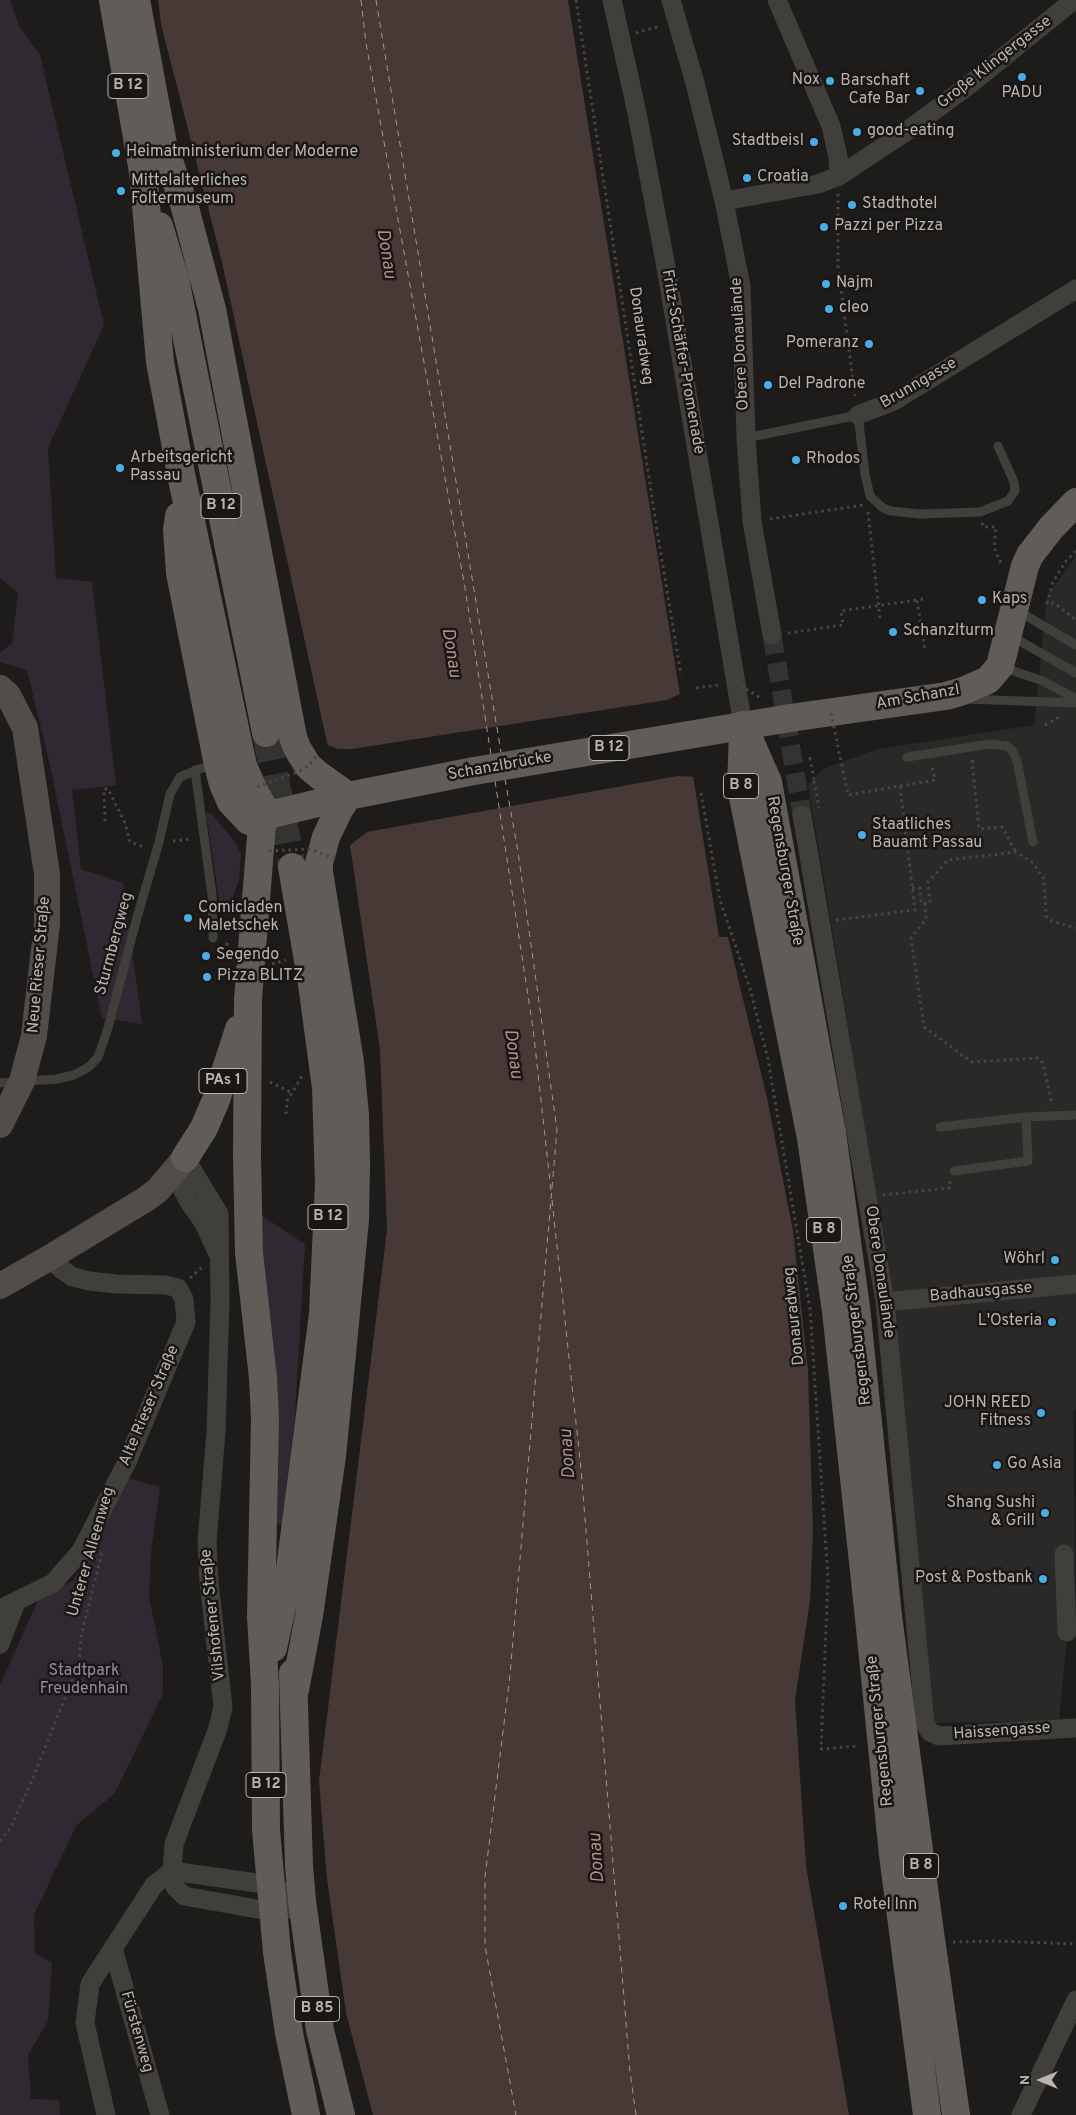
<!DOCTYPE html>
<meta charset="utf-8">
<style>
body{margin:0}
#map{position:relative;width:1076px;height:2115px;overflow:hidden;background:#1d1c1b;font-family:Overpass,sans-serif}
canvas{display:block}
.north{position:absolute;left:1016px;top:2055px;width:50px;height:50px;-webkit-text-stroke:4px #181716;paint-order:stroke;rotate:270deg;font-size:14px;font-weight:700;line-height:20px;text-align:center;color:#bbb3ae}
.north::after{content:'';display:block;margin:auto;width:18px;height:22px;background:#bbb3ae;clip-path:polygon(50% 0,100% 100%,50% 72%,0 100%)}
</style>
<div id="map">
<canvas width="1076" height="2115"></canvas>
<div class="north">N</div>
</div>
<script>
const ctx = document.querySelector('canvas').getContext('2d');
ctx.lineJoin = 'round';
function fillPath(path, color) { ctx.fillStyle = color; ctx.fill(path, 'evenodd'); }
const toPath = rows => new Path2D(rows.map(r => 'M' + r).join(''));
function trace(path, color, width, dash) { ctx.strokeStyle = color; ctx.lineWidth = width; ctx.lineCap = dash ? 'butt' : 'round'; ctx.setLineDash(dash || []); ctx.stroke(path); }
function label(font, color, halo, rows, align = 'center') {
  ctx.font = font + ' Overpass,sans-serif'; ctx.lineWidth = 5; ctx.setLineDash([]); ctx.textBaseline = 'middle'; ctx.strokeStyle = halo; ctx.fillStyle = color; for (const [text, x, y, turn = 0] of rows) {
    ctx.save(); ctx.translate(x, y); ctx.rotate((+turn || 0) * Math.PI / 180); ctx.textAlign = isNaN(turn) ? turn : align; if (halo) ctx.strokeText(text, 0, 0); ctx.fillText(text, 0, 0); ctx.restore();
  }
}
fillPath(toPath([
 [1076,556,1076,1410,1073,1411,1075,1558,1059,1721,931,1723,882,1278,849,1031,808,785,823,769,878,749,1034,725,1047,596]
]), '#2a2927');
fillPath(toPath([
 [0,0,10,0,19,26,40,55,104,325,48,448,56,578,92,582,116,785,72,790,81,869,123,883,142,1024,102,1018,50,765,27,670,0,662,0,653,12,643,18,593,0,578],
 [206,813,211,814,228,833,236,844,241,855,239,879,230,906,220,906],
 [261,1215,305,1244,295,1414,282,1525,273,1522],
 [128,1478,160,1487,151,1552,149,1597,163,1666,163,1694,115,1793,76,1826,34,1915,35,1953,52,1963,48,2021,28,2055,31,2099,59,2100,60,2115,0,2115,0,1685,40,1596,73,1581]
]), '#302932');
fillPath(toPath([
 [158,0,568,0,719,937,728,937,767,1098,793,1231,808,1371,813,1532,810,1600,795,1701,806,1866,849,2115,373,2115,346,2013,327,1879,319,1781,387,1230,380,1050,351,852,221,258,161,24]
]), '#473936');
fillPath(toPath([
 [682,693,696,777,678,776,367,832,348,847,325,744,338,749,352,749,667,700]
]), '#1d1c1b');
trace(toPath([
 [361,0,366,43,465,588,491,755],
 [376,0,501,752],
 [505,779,518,852,557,1130,510,1675,485,1877,485,1946,516,2115],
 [495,781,533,1028,551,1191],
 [552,1200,581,1469,630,2072,636,2115]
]), '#b48f88', 1, [6, 5]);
trace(toPath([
 [772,635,802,815]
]), '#353331', 19, [19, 9]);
trace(toPath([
 [266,733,292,867]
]), '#353331', 28, [28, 14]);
trace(toPath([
 [576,0,657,530,681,675],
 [636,33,661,26],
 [838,194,838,266,855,396],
 [868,512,880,618],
 [770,519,863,505],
 [982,523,983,527,996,527,994,548,1001,563],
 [1076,551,1066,561,1053,582,1047,603,1054,603,1076,620],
 [923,599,917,600,925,650],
 [788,633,843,625,841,611,917,600],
 [972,633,988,624],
 [696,688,718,685],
 [1045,725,1062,716],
 [810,757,810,758],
 [972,760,979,829,1002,827,1016,852],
 [814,781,819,808],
 [900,786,935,780,932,766],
 [701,793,720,900,750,989,768,1059,810,1309,828,1579,821,1749,859,1746],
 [105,821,104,789,108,789,125,823,130,842,144,847],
 [173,841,191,839],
 [912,888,920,888,921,903,930,903,928,882,948,860,1016,852,1033,863,1044,879,1046,916,1052,921,1076,928],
 [925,903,926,919,911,938,924,1027,972,1062,1038,1058,1043,1063,1052,1104],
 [836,920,915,910,900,786,848,795,843,771],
 [227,943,227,947],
 [272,964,286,960],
 [270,1082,292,1093],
 [286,1114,287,1101,302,1076],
 [883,1195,950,1188,950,1181],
 [190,1278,202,1267],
 [0,1841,11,1827,30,1785,79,1663,81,1636,102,1552],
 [953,1942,995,1941,1076,1944]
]), '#484542', 3, [2.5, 4]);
trace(toPath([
 [746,438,858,415,865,474,870,496,883,508,891,511,920,514,980,512,1008,501,1015,491,1014,482,998,446],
 [1018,611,1076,645],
 [1011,636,1076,673],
 [1002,667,1043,681,1076,699],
 [966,699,1076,703],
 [907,757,990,744,1007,746,1012,750,1017,761,1033,842],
 [195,770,212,895,213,938],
 [0,1083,57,1079,74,1075,89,1067,98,1057,108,1028,136,921,159,842,170,794,180,777,202,768,215,766],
 [940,1127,1026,1117,1076,1115],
 [954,1171,1028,1161,1026,1117]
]), '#413f3c', 9);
trace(toPath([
 [671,0,695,83,724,201,741,286,746,438,752,521,772,635],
 [777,0,831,126,838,157,839,176],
 [724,201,818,184,839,176,904,133,969,85,1074,0],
 [666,267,743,725],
 [858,415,894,401,1076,289],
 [802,815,885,1302,925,1724,930,1732,939,1736,1076,1728],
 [184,1159,181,1171,183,1191,189,1202,204,1223,217,1252],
 [885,1302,1076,1284],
 [1064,1554,1067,1632],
 [0,1609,53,1583,81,1551,127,1462,186,1322,184,1299,178,1288,166,1285,117,1284,89,1281,73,1277,61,1269,49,1258],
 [0,1644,16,1602],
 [113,1948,160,2115],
 [106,2115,85,2023,90,1984,154,1885,172,1871,271,1885,302,1901,289,1909,274,1912,184,1896,175,1887,172,1871,174,1844,217,1731,223,1707,209,1582,207,1542,216,1432,220,1302,219,1214,185,1158],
 [1021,2115,1076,2000]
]), '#413f3c', 19);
trace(toPath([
 [0,688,8,695,25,728,47,874,47,924,34,1036,22,1081,0,1125],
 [0,1286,49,1258,146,1199,158,1190,185,1158]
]), '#514d4a', 26);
trace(toPath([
 [113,0,143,172,160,362,182,479,243,766,254,791,268,815,262,824],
 [136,0,163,144,165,163],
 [163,144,184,204,212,309,293,737,297,748,308,766,320,776,348,796],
 [159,226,175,279,266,733],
 [179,516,177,530,180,573,218,765,223,784,231,802,249,821,262,824],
 [790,718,946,696,963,691,988,680,1000,666,1025,566,1030,555,1051,528,1076,502],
 [743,725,768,782,832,1133],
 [743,732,741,787,753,847],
 [348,796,474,771],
 [262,824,248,999,247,1157,249,1253,263,1378,265,1419,261,1617,265,1685,266,1830,277,1952,289,2033,306,2115],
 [185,1158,204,1128,216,1100,239,1029],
 [888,1616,928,1918,956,2115],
 [869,1618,893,1855,927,2115],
 [273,1648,290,1569,323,1314,329,1183,326,1088,312,984,292,867],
 [293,1673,299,1866,302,1901,320,2030,341,2115],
 [295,1690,309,1616,332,1456,355,1220,356,1164,355,1115,350,1062,319,872,319,863,326,837,339,810,348,796]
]), '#605c58', 28);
trace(toPath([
 [735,682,762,699],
 [831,713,843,771],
 [810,758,814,781],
 [257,787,300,771,308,766,318,754],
 [269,851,309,849,334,858]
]), '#484542', 3, [2.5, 4]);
trace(toPath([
 [612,0,637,113,666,267]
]), '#413f3c', 19);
trace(toPath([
 [474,771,790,718],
 [268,815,348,796],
 [753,847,811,1138,836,1311,869,1618],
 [832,1133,856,1307,888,1616]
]), '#605c58', 28);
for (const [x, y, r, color] of [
 [1022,77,5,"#47afe8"],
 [830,81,5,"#47afe8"],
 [920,91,5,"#47afe8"],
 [857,132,5,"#47afe8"],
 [814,142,5,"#47afe8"],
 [116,153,5,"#47afe8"],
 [747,178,5,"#47afe8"],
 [121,191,5,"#47afe8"],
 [852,205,5,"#47afe8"],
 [824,227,5,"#47afe8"],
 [826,284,5,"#47afe8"],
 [829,309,5,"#47afe8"],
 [869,344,5,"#47afe8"],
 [768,385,5,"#47afe8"],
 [796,460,5,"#47afe8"],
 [120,468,5,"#47afe8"],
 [982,600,5,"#47afe8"],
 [893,632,5,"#47afe8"],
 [862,835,5,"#47afe8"],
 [188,918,5,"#47afe8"],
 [206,956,5,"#47afe8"],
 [207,977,5,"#47afe8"],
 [1055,1260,5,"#47afe8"],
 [1052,1322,5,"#47afe8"],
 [1041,1413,5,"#47afe8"],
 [997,1465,5,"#47afe8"],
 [1045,1513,5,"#47afe8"],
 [1043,1579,5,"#47afe8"],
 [843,1906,5,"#47afe8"]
]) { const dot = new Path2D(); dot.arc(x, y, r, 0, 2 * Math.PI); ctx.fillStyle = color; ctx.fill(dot); trace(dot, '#181716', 2); }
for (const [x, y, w] of [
 [128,86,40],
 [221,506,40],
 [609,748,40],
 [741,786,35],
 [223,1081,48],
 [328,1217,40],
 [824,1230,35],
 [266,1785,40],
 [921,1866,35],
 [317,2009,45]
]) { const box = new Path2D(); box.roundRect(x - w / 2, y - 12.5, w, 25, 4); ctx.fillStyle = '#181716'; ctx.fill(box); trace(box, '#bbb3ae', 1); }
label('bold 15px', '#bbb3ae', null, [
 ["B 12",128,86],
 ["B 12",221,506],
 ["B 12",609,748],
 ["B 8",741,786],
 ["PAs 1",223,1081],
 ["B 12",328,1217],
 ["B 8",824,1230],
 ["B 12",266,1785],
 ["B 8",921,1866],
 ["B 85",317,2009]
]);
label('16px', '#bbb3ae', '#181716', [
 ["Große Klingergasse",995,63,-38],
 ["Donauradweg",640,336,82],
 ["Obere Donaulände",741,344,-93],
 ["Fritz-Schäffer-Promenade",682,362,80],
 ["Brunngasse",919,384,-30],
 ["Am Schanzl",918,698,-10],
 ["Schanzlbrücke",500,767,-10],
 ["Regensburger Straße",784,871,80],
 ["Sturmbergweg",115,944,-75],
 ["Neue Rieser Straße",40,965,-85],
 ["Obere Donaulände",879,1272,82],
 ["Badhausgasse",981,1293,-5],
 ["Donauradweg",795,1316,-96],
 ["Regensburger Straße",858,1330,-97],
 ["Alte Rieser Straße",150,1406,-67],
 ["Unterer Alleenweg",92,1552,-74],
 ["Vilshofener Straße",214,1615,-96],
 ["Regensburger Straße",881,1731,-96],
 ["Haissengasse",1002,1732,-4],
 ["Fürstenweg",136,2032,74]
]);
label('16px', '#bbb3ae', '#181716', [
 ["Nox",820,81,"right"],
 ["Barschaft",910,82,"right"],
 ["Cafe Bar",910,100,"right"],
 ["PADU",1022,94,"center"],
 ["good-eating",867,132],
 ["Stadtbeisl",804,142,"right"],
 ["Heimatministerium der Moderne",126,153],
 ["Croatia",757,178],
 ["Mittelalterliches",131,182],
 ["Foltermuseum",131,200],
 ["Stadthotel",862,205],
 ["Pazzi per Pizza",834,227],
 ["Najm",836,284],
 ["cleo",839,309],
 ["Pomeranz",859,344,"right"],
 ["Del Padrone",778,385],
 ["Arbeitsgericht",130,459],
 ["Passau",130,477],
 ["Rhodos",806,460],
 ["Kaps",992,600],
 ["Schanzlturm",903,632],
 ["Staatliches",872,826],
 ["Bauamt Passau",872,844],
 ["Comicladen",198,909],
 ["Maletschek",198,927],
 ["Segendo",216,956],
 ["Pizza BLITZ",217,977],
 ["Wöhrl",1045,1260,"right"],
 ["L'Osteria",1042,1322,"right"],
 ["JOHN REED",1031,1404,"right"],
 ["Fitness",1031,1422,"right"],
 ["Go Asia",1007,1465],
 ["Shang Sushi",1035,1504,"right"],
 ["& Grill",1035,1522,"right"],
 ["Post & Postbank",1033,1579,"right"],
 ["Rotel Inn",853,1906]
], 'left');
label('16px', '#9d86a5', '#181716', [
 ["Stadtpark",84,1672],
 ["Freudenhain",84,1690]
]);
label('italic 18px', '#b48f88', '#181716', [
 ["Donau",385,254,81],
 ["Donau",450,653,81],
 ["Donau",512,1054,82],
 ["Donau",569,1454,-94],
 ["Donau",598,1858,-94]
]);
</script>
